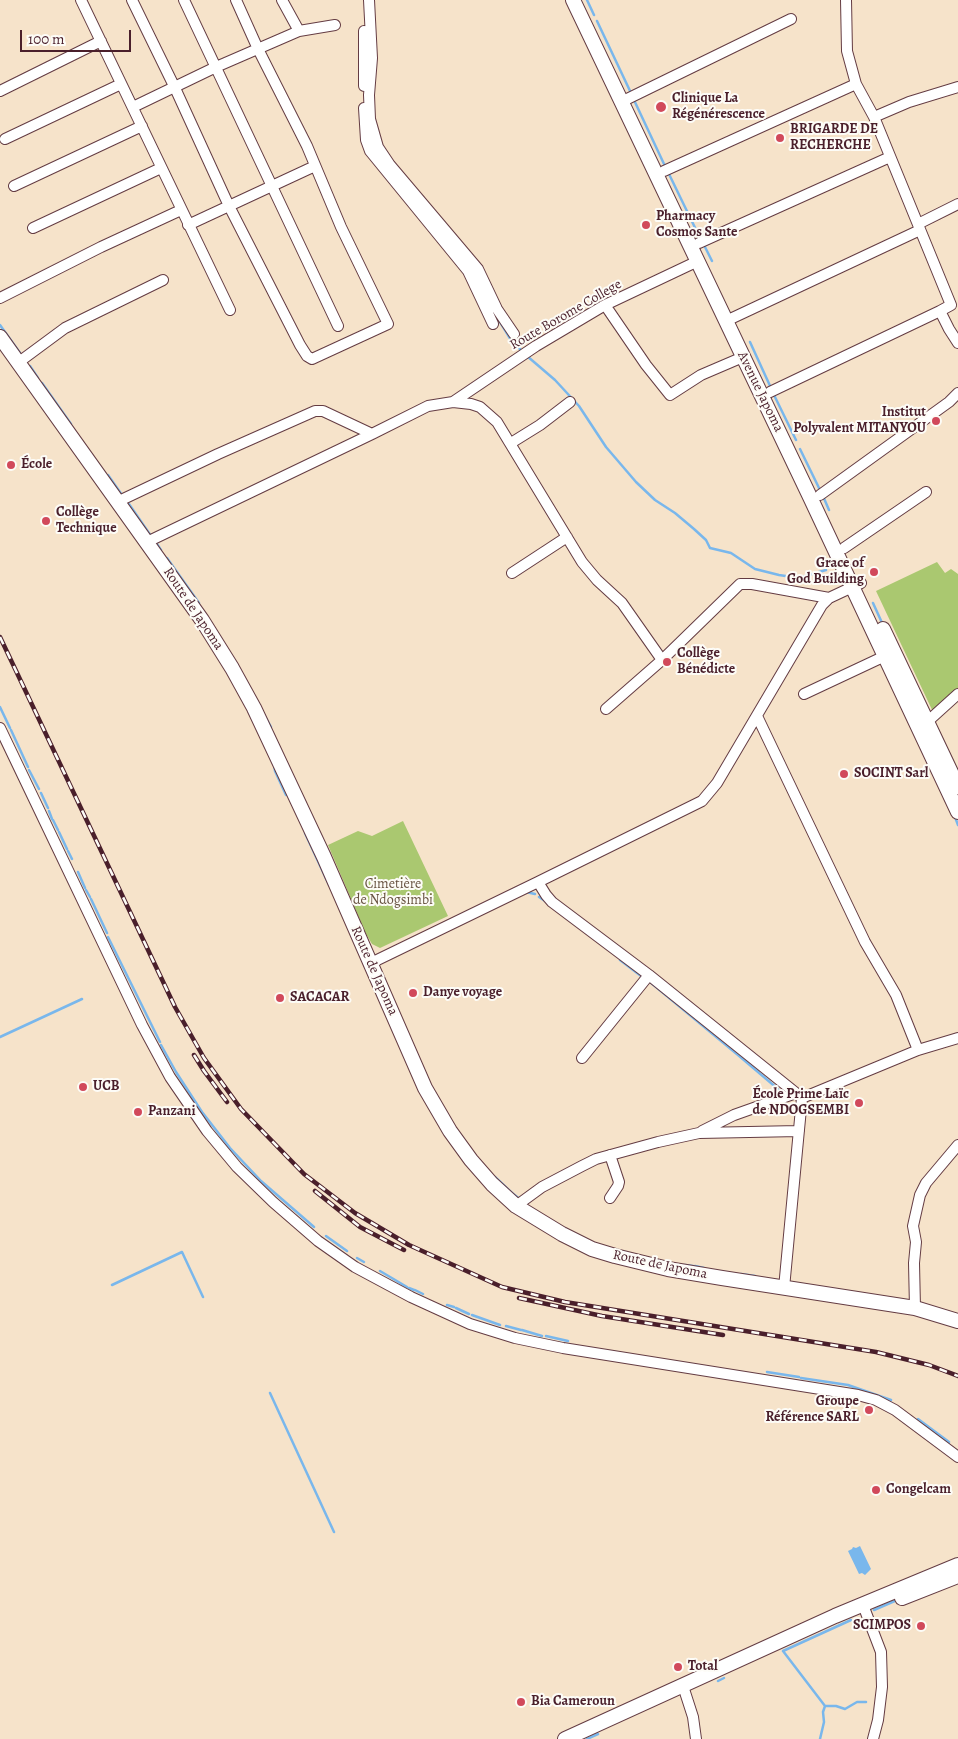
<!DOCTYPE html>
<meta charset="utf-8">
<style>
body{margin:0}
#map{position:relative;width:958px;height:1739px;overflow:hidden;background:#f6e3ca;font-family:Alegreya,serif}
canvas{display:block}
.scale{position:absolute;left:20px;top:30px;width:111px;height:22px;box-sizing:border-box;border:2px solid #4a1f2b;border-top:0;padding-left:6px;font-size:15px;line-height:18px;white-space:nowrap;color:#4a1f2b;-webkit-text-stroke:4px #fdfcf7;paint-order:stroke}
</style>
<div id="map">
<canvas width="958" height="1739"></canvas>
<div class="scale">100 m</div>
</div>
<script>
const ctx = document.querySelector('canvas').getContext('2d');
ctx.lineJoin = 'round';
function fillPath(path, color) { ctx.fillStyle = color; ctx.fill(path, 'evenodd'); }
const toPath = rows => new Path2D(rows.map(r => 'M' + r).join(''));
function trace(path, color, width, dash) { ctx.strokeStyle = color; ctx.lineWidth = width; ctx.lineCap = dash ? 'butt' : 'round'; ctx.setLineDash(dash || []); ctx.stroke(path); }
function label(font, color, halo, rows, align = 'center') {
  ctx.font = font + ' Alegreya,serif'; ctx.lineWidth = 4; ctx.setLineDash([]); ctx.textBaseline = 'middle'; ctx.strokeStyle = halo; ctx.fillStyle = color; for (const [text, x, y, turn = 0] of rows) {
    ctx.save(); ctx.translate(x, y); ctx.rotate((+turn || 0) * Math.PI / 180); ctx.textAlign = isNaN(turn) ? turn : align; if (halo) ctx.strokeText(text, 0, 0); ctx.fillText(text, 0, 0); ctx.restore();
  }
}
fillPath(toPath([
 [937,562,945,573,951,569,958,574,958,690,934,714,876,591],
 [403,821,448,916,380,948,372,944,366,934,328,845,358,831,372,836]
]), '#aac870');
fillPath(toPath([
 [860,1546,871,1569,865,1575,862,1573,859,1574,848,1551,852,1549,853,1547,856,1548]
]), '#79b7ec');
trace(toPath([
 [587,0,594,15],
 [597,21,631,93],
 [634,100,664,164],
 [668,172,700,238],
 [704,245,712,261],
 [497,317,511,340,523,352],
 [0,325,20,353],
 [750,342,771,388],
 [527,356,555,380,579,406,606,447,636,482,655,500,675,513,694,529,706,540,710,548,731,553,755,569,779,575,792,577,805,576,826,570],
 [30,366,38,378],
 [42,383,71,424],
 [774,395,796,440],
 [800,449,820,490],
 [108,475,122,495],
 [823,496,829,510],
 [129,504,151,536],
 [155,541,161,550],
 [167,558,199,603],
 [873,603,883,625],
 [0,707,10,728],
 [261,709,271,727],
 [11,730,28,767],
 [274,764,275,771,286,795],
 [29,770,39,789],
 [41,793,48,808],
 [49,811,52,819],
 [955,817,958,825],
 [53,820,58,830],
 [59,832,67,849],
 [305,833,329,885],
 [68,851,72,859],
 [78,872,85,888],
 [86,890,90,897],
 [526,892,535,894],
 [539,897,545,901],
 [91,899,107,933],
 [108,937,160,1042],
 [620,960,641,976],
 [650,982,738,1055,778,1089,780,1094],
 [0,1037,82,999],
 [161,1045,176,1072,202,1112,230,1148,261,1181,314,1227],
 [495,1177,512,1193],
 [512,1193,521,1200],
 [326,1236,347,1251],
 [357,1258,364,1262],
 [685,1265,693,1266],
 [695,1266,704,1268],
 [380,1271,407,1287],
 [741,1274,755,1276],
 [112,1285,182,1252,203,1297],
 [409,1288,414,1290],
 [415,1290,423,1294],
 [447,1305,454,1307],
 [456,1308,469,1314],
 [472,1315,500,1325],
 [506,1326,521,1330],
 [522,1330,542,1336],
 [546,1336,568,1341],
 [767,1372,799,1377],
 [801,1378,848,1385,891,1400],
 [270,1393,334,1532],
 [918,1419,949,1442],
 [874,1610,897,1600],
 [718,1681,724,1678],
 [825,1706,836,1706,845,1709,857,1702,866,1702],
 [587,1739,598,1734],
 [820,1739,824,1722,823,1712,825,1706,783,1651,851,1620]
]), '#79b7ec', 2.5);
const minor = toPath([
 [81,0,230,310],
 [132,0,175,88,229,206,300,345,307,356,312,359,388,324,341,227,307,146,258,49,236,0],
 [184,0,338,326],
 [282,0,299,31],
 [369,0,372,58,369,95,370,119,378,147,390,165,478,269,497,309,514,334],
 [846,0,847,51,856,84,874,117,951,305,940,311,949,329,958,343],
 [364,86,364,31],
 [0,91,101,41],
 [621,102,791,19],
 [133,107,216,67,299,31,335,25],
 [364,108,366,140,370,151,468,271,493,324],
 [874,117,909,102,958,87],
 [5,139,121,84],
 [664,171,856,84],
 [14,186,142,126],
 [918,224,958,204],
 [188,225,315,166],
 [33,228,161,168],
 [699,243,890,157],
 [0,298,101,247,181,210],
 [605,305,646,365,670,395,701,375,743,357],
 [726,321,920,230],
 [19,362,65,328,163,280],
 [770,392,940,311],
 [453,402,536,346,605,305,698,261],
 [511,443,540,425,570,402],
 [820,495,949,402,958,393],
 [117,502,218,454,315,411,323,411,372,434],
 [147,542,372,434,428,406,453,402,471,404,480,407,497,422,582,562,597,580,622,603,662,660],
 [844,548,926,492],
 [512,573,567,537],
 [804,694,885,656],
 [606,709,662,660,740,584,752,584,829,598],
 [757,716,865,942,896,995,918,1050],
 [927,722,958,694],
 [0,728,142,1025,170,1077,207,1131,237,1167,273,1202,318,1241,355,1267,411,1297,470,1324,515,1338,563,1348,858,1395,876,1400,895,1410,958,1457],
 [538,882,702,801,717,783,822,605,829,598,861,583],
 [371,963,538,882,546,895,552,902,649,975,802,1098,918,1050,958,1038],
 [582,1058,649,975],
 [702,1131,734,1115,796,1093],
 [610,1198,618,1186,619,1182,610,1155],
 [516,1206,542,1187,582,1166,596,1159,658,1142,699,1133,799,1131],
 [784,1288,802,1098],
 [915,1308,914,1263,916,1242,913,1226,920,1195,926,1183,958,1145],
 [863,1605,881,1652,882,1687,878,1720,873,1739],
 [683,1686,693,1717,696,1739]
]);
const major = toPath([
 [573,0,811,499,958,812],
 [0,337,202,620,232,668,254,708,324,857,425,1088,450,1131,471,1160,492,1184,516,1206,562,1234,592,1249,615,1256,668,1269,722,1278,915,1308,958,1321],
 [883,629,958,787],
 [902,1598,958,1576],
 [565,1739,835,1616,958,1565]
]);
trace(minor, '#643c43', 12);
trace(major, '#643c43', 16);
trace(minor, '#fff', 10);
trace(major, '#fff', 14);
const rail = toPath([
 [0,637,175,1007,204,1058,241,1109,304,1174,355,1213,409,1245,502,1287,565,1302,876,1352,929,1365,958,1376],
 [194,1055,204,1071,227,1102],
 [315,1191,360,1227,404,1250],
 [519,1298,602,1316,723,1335]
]);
trace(rail, '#4a1f2b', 4.5);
trace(rail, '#fdfcf7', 2.5, [8]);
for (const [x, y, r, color] of [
 [661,107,6,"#d1495b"],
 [780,138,5,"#d1495b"],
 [646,225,5,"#d1495b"],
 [936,421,5,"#d1495b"],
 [11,465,5,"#d1495b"],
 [46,521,5,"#d1495b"],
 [874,572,5,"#d1495b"],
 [667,662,5,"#d1495b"],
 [844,774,5,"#d1495b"],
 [413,993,5,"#d1495b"],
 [280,998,5,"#d1495b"],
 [83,1087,5,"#d1495b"],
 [859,1103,5,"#d1495b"],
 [138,1112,5,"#d1495b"],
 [869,1410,5,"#d1495b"],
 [876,1490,5,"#d1495b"],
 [921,1626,5,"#d1495b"],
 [678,1667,5,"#d1495b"],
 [521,1702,5,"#d1495b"]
]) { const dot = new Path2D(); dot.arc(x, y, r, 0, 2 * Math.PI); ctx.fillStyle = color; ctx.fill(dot); trace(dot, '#fdfcf7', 2); }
label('bold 14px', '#4a1f2b', '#fdfcf7', [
 ["Clinique La",672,99],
 ["Régénérescence",672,115],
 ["BRIGARDE DE",790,130],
 ["RECHERCHE",790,146],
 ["Pharmacy",656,217],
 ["Cosmos Sante",656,233],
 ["Institut",926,413,"right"],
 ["Polyvalent MITANYOU",926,429,"right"],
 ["École",21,465],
 ["Collège",56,513],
 ["Technique",56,529],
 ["Grace of",864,564,"right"],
 ["God Building",864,580,"right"],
 ["Collège",677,654],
 ["Bénédicte",677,670],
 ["SOCINT Sarl",854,774],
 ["Danye voyage",423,993],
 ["SACACAR",290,998],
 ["UCB",93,1087],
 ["École Prime Laïc",849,1095,"right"],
 ["de NDOGSEMBI",849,1111,"right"],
 ["Panzani",148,1112],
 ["Groupe",859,1402,"right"],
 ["Référence SARL",859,1418,"right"],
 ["Congelcam",886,1490],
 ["SCIMPOS",911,1626,"right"],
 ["Total",688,1667],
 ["Bia Cameroun",531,1702]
], 'left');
label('14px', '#4a1f2b', '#fdfcf7', [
 ["Route Borome College",566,315,-30],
 ["Avenue Japoma",760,392,64],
 ["Route de Japoma",193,609,56],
 ["Route de Japoma",374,971,66],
 ["Route de Japoma",660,1265,12]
]);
label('14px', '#675240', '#fdfcf7', [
 ["Cimetière",393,885],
 ["de Ndogsimbi",393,901]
]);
</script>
